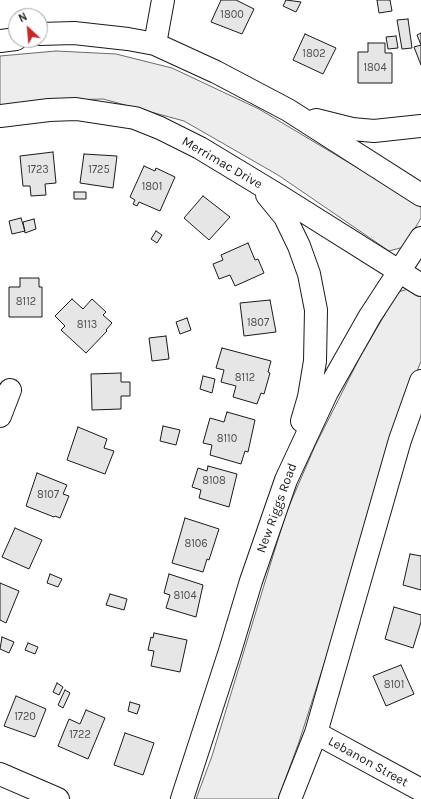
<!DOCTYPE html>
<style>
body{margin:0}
#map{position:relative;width:421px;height:799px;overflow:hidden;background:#fff;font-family:Karla,sans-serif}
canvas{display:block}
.north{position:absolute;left:8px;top:8px;width:40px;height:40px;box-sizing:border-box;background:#fff;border:1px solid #a3a3a3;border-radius:50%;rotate:334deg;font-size:11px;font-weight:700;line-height:16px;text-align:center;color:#1a1a1a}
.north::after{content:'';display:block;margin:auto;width:14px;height:18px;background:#c62828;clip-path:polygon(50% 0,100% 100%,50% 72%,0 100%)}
</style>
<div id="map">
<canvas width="421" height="799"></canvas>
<div class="north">N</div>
</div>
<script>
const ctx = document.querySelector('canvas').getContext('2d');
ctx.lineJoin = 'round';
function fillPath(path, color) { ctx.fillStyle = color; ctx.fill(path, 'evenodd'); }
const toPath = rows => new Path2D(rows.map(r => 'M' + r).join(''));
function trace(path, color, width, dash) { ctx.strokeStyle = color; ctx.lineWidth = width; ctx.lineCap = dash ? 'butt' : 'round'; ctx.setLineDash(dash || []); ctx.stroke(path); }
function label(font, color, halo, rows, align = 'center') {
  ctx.font = font + ' Karla,sans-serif'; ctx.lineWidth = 3; ctx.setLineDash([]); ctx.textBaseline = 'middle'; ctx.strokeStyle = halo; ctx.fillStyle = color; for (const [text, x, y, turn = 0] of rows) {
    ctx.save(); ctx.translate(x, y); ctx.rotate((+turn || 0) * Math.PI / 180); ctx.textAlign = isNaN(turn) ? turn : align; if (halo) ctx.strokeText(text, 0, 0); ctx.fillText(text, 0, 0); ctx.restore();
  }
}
const built = toPath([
 [56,51,116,54,172,68,259,109,418,204,421,208,421,218,404,247,389,251,278,175,184,121,103,99,32,101,0,106,0,56,56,51],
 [411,288,421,293,421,361,403,408,325,661,299,742,278,799,196,799,212,756,286,513,315,446,360,357,398,292,411,288]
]);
fillPath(built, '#ededed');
trace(built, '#6a6a6a', 1);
const building = toPath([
 [221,0,236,0,254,9,242,34,211,22,221,0],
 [286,0,301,2,296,12,283,6,286,0],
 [377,0,390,0,392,11,379,13,377,0],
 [408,19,412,48,402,49,397,20,408,19],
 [421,33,421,65,414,47,421,45,417,35,421,33],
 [305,34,336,48,323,74,293,60,305,34],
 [396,36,398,48,388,49,386,37,396,36],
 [368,43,385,43,385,53,392,53,392,83,358,83,358,52,368,52,368,43],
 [53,152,56,183,45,184,46,195,31,196,30,186,23,186,20,156,53,152],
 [84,154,117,156,113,188,80,183,84,154],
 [144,166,155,171,156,168,175,177,160,211,139,202,137,206,133,204,135,200,130,197,144,166],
 [74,192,86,192,86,199,74,199,74,192],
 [203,196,230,217,209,240,184,218,203,196],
 [21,218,25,231,12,234,9,221,21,218],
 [34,219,36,229,25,233,23,222,34,219],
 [156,231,162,235,157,243,151,239,156,231],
 [248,243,255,260,258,259,264,273,235,286,230,275,219,279,213,264,223,260,221,255,248,243],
 [20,278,39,278,39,287,42,287,42,317,9,317,9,287,20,287,20,278],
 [72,299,83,309,92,299,106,312,103,315,112,323,106,330,107,331,86,353,61,330,65,326,55,316,72,299],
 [270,300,276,332,244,336,240,303,270,300],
 [187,318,191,330,180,334,176,322,187,318],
 [166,336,169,359,152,361,149,338,166,336],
 [222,348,271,361,268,372,270,373,264,394,261,393,257,404,233,397,236,386,221,382,224,370,216,368,222,348],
 [121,373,121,382,130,382,130,396,121,396,121,409,92,410,91,374,121,373],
 [203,376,215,379,212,393,200,389,203,376],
 [227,412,255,420,248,452,245,451,241,464,210,455,212,445,203,443,210,418,224,422,227,412],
 [163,426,180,430,176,445,160,441,163,426],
 [78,427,107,439,104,448,114,451,105,474,67,460,78,427],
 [208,466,237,474,229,507,199,498,201,490,192,487,198,468,207,471,208,466],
 [37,473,67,485,63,494,69,496,60,518,55,516,54,517,26,506,37,473],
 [185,518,219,529,209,560,207,559,203,572,172,563,185,518],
 [15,528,42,540,29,569,2,557,15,528],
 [410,554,421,556,421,590,403,585,410,554],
 [50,574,62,579,58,587,47,583,50,574],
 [169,574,203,585,196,617,166,608,170,595,164,593,169,574],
 [0,583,19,591,6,623,0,620,0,583],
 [110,594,127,599,124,610,106,605,110,594],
 [394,607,421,615,421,622,413,648,385,639,394,607],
 [154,633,187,640,180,672,151,666,154,651,148,650,151,637,153,638,154,633],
 [2,637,14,642,9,653,0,649,2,637],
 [28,643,38,647,35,654,25,650,28,643],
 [401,665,414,694,386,706,373,676,401,665],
 [57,683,63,687,59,695,53,692,57,683],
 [65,690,70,693,63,708,58,705,65,690],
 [16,696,46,709,35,737,4,726,16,696],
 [130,702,140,705,137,714,128,711,130,702],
 [86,710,105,718,88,759,58,746,69,719,80,724,86,710],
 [125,733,154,743,143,775,114,765,125,733]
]);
fillPath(building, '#e6e6e6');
trace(building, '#1a1a1a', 1);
const minor = toPath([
 [40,34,74,33,128,39,155,44,216,72,288,110,421,195],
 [0,41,16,39],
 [155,44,163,0],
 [0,116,49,110,76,109,135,118,160,128,200,148,281,197,421,285],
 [316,120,352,129,374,131,421,126],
 [267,195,285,217,299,246,309,274,316,310,315,361,309,397,302,421],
 [0,416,10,390],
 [316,733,421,790],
 [0,774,58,799],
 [182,799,230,651,251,581,286,480,327,392,370,316,421,238],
 [290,799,316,733,400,440,421,381]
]);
trace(minor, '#1a1a1a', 24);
trace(minor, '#fff', 22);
label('11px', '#4d4d4d', null, [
 ["1800",232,15],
 ["1802",314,54],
 ["1804",375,68],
 ["1723",38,170],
 ["1725",99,170],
 ["1801",152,187],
 ["8112",26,302],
 ["1807",258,323],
 ["8113",87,325],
 ["8112",245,378],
 ["8110",227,439],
 ["8108",214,481],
 ["8107",48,495],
 ["8106",196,544],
 ["8104",185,596],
 ["8101",394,685],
 ["1720",25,717],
 ["1722",80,735]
]);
label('13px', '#1a1a1a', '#fff', [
 ["Merrimac Drive",222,163,30],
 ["New Riggs Road",277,508,-70],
 ["Lebanon Street",368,762,29]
]);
</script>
